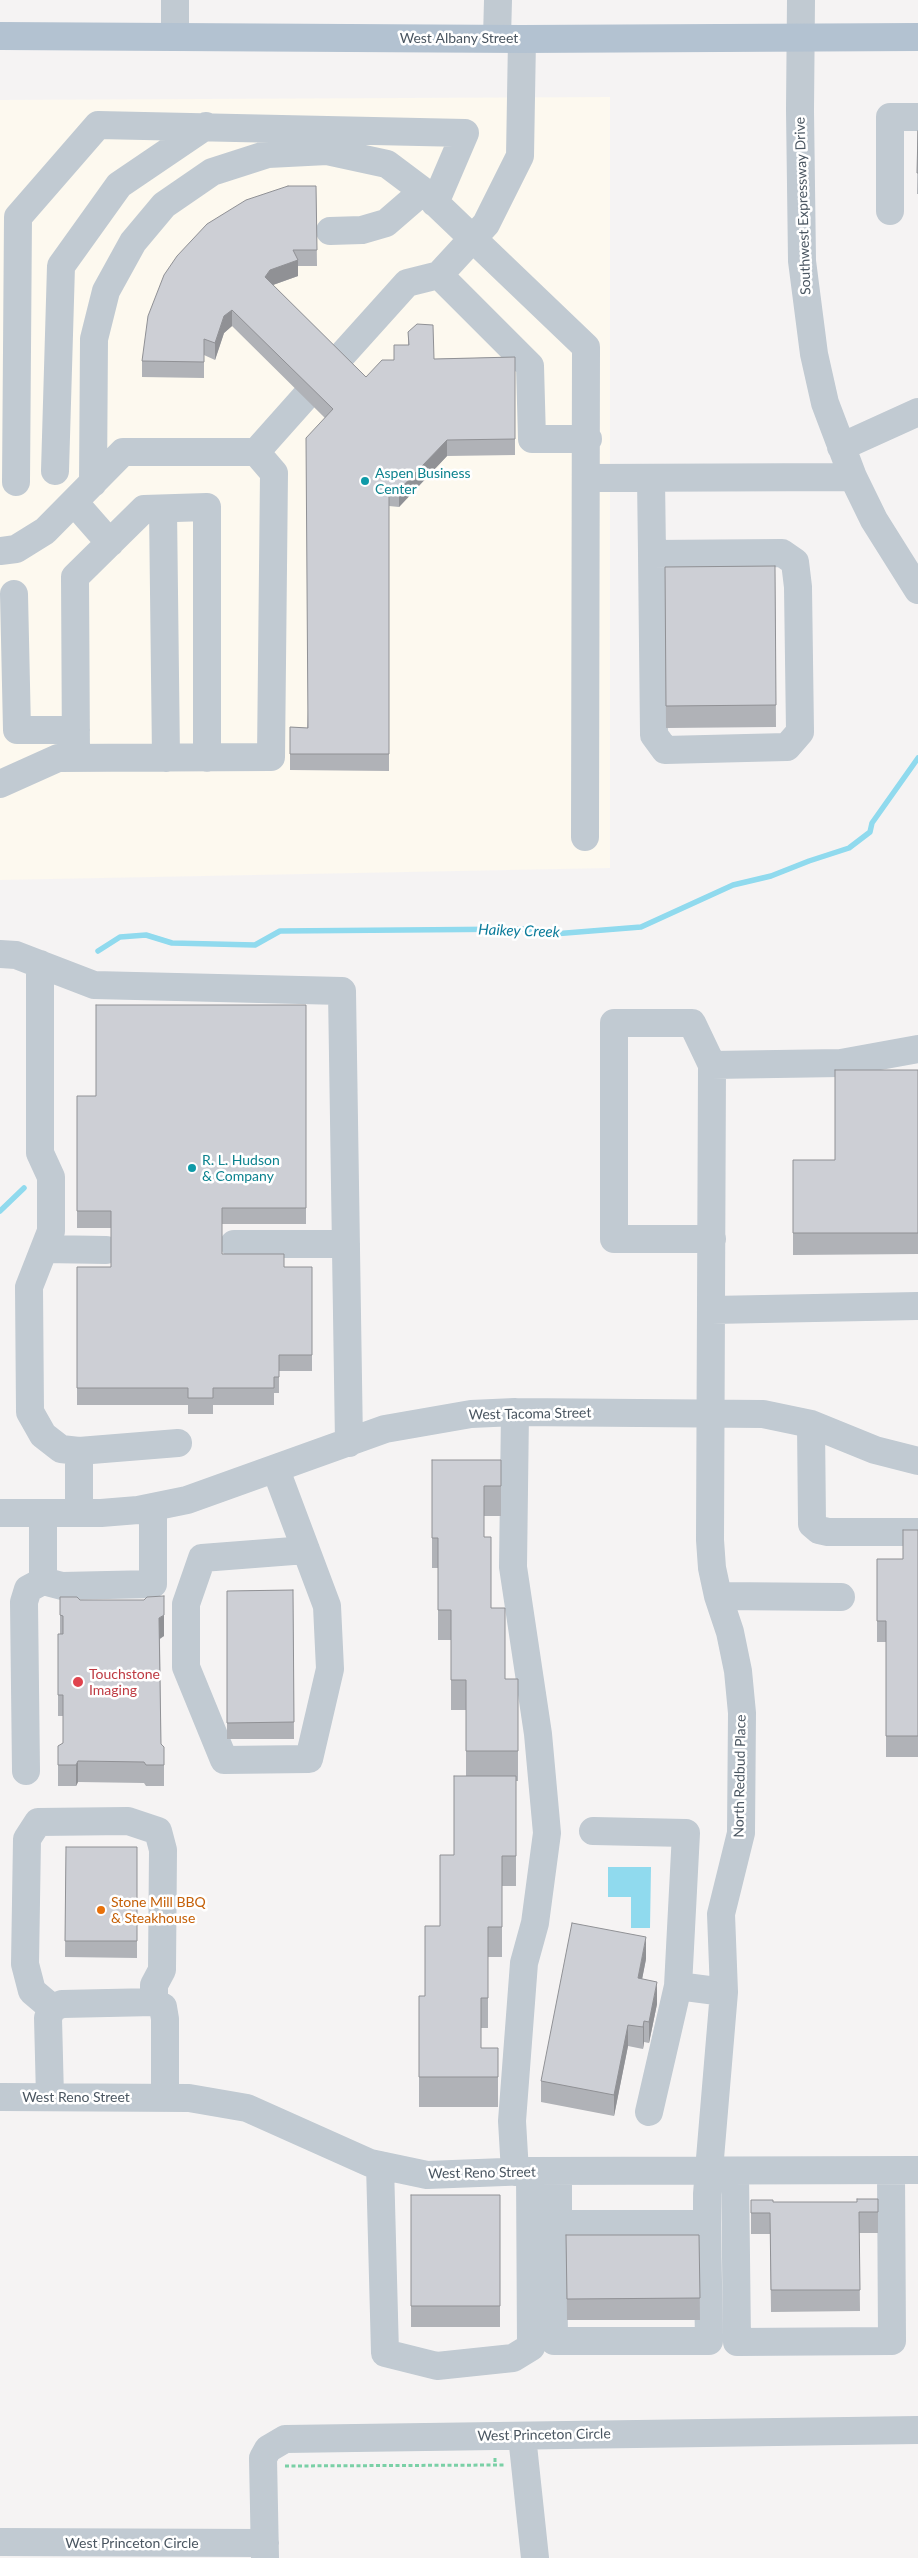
<!DOCTYPE html>
<style>
body{margin:0}
canvas{display:block;background:#f5f3f3}
</style>
<canvas width="918" height="2558"></canvas>
<script>
const ctx = document.querySelector('canvas').getContext('2d');
ctx.lineJoin = 'round';
function fillPath(path, color) { ctx.fillStyle = color; ctx.fill(path, 'evenodd'); }
const toPath = rows => new Path2D(rows.map(r => 'M' + r).join(''));
function trace(path, color, width, dash) { ctx.strokeStyle = color; ctx.lineWidth = width; ctx.lineCap = dash ? 'butt' : 'round'; ctx.setLineDash(dash || []); ctx.stroke(path); }
function label(font, color, halo, rows, align = 'center') {
  ctx.font = font + ' Lato,sans-serif'; ctx.lineWidth = 5; ctx.setLineDash([]); ctx.textBaseline = 'middle'; ctx.strokeStyle = halo; ctx.fillStyle = color; for (const [text, x, y, turn = 0] of rows) {
    ctx.save(); ctx.translate(x, y); ctx.rotate((+turn || 0) * Math.PI / 180); ctx.textAlign = isNaN(turn) ? turn : align; if (halo) ctx.strokeText(text, 0, 0); ctx.fillText(text, 0, 0); ctx.restore();
  }
}
fillPath(toPath([
 [610,97,610,868,0,880,0,100]
]), '#fdf9ef');
fillPath(toPath([
 [608,1867,651,1867,650,1928,631,1928,631,1897,608,1897]
]), '#90daee');
trace(toPath([
 [98,951,120,937,146,935,172,943,255,945,280,931,524,929,541,935,641,927,733,885,771,876,809,861,849,848,870,832,872,823,918,758],
 [0,1211,24,1188]
]), '#90daee', 5.5);
trace(toPath([
 [495,2458,495,2465],
 [285,2466,504,2465]
]), '#7ad0a6', 3, [4, 2.5]);
trace(toPath([
 [175,0,175,36],
 [801,0,800,110,802,261,814,354,825,403,853,477,874,520,918,590],
 [497,38,498,0],
 [890,211,890,117,918,117],
 [330,231,362,230,386,223,423,191],
 [439,275,530,366,532,439,588,439],
 [335,363,407,283,439,275,486,224,520,156,522,39],
 [841,447,918,412],
 [55,471,61,266,119,185,206,126],
 [587,478,853,477],
 [651,478,652,554,654,735,665,750,787,747,800,732,798,587,795,562,782,553,652,554],
 [16,482,18,217,98,125,465,133,435,203],
 [93,483,94,339,106,291,133,242,164,205,212,172,268,154,327,151,387,164,423,191,586,347,585,837],
 [74,502,110,543],
 [163,509,166,758],
 [0,551,16,549,45,531,123,452,256,452,305,397],
 [14,594,17,730,76,730],
 [76,758,75,577,144,509,207,507,207,758],
 [0,784,58,758,271,757,274,473,256,452],
 [0,954,16,955,94,985,342,991,349,1443],
 [40,964,40,1153,51,1177,51,1231,29,1287,30,1412,43,1435,61,1449,79,1451],
 [712,1065,692,1023,614,1023,614,1239,712,1239],
 [234,1244,346,1244],
 [44,1249,106,1250],
 [712,1310,918,1306],
 [515,1412,513,1567,538,1734,547,1833,535,1923,524,1963,512,2121,515,2172],
 [811,1424,812,1524,819,1530,828,1532,918,1532],
 [276,1470,327,1606,330,1669,309,1759,224,1760,186,1667,186,1604,202,1558,306,1550],
 [0,1513,101,1513,138,1510,187,1500,385,1429,471,1414,515,1412,763,1414,811,1424,875,1450,918,1461],
 [43,1513,43,1581],
 [79,1513,79,1451,178,1443],
 [718,1596,841,1597],
 [26,1771,24,1602,28,1589,43,1581,62,1586,153,1584,153,1507],
 [593,1831,686,1833,678,1986,649,2112],
 [678,1986,724,1992],
 [52,2008,32,1991,25,1964,27,1839,38,1822,128,1821,158,1831,163,1850,162,1970,154,1985,154,2002],
 [0,2097,189,2098,247,2108,370,2163,427,2175,530,2171,918,2170],
 [50,2097,48,2018,52,2008,62,2004,154,2002,163,2007,165,2019,165,2098],
 [380,2165,385,2353,437,2366,513,2358,531,2347,530,2171],
 [558,2171,558,2224,707,2224,707,2194,724,1992,721,1914,741,1833,742,1713,738,1671,730,1632,718,1596,712,1568,710,1540,712,1065,841,1063,918,1049],
 [735,2171,737,2342,892,2341,891,2171],
 [558,2224,553,2241,554,2341,709,2341,707,2224],
 [522,2436,535,2558],
 [0,2542,265,2543],
 [265,2558,263,2458,268,2449,285,2439,918,2430]
]), '#c1cad2', 28);
trace(toPath([
 [0,36,522,39,918,37]
]), '#b3c2d1', 28);
fillPath(toPath([
 [918,131,918,194,917,194],
 [316,186,317,266,298,266,298,276,273,285,366,377,394,360,408,345,408,332,434,359,515,357,515,455,447,456,399,507,389,506,389,771,290,770,290,727,307,728,325,418,232,326,224,333,215,360,204,355,204,378,142,377,142,361],
 [775,566,776,727,666,728,665,567],
 [306,1005,306,1224,222,1224,222,1254,284,1267,312,1267,312,1371,279,1371,279,1393,274,1393,274,1405,213,1405,213,1414,188,1414,188,1405,77,1405,77,1267,111,1267,111,1228,77,1228,77,1096,96,1096],
 [918,1070,918,1254,793,1255,793,1160,835,1160],
 [432,1460,501,1460,501,1516,484,1516,484,1537,491,1608,505,1679,518,1679,518,1781,516,1781,516,1886,502,1886,502,1957,488,1957,488,2028,481,2028,481,2048,498,2048,498,2107,419,2107,419,1996,425,1996,440,1926,454,1855,466,1776,466,1710,451,1710,451,1640,438,1640,438,1568,432,1568],
 [918,1530,918,1757,886,1757,886,1642,877,1642,877,1559,903,1559],
 [293,1590,294,1739,227,1739,227,1591],
 [60,1597,80,1600,164,1636,160,1639,161,1744,164,1747,164,1786,146,1786,144,1783,78,1782,76,1786,58,1786,58,1746,63,1743,63,1716,58,1716,58,1634,60,1634],
 [66,1847,137,1847,137,1958,65,1957],
 [646,1959,642,1979,657,2004,649,2043,644,2042,643,2049,628,2046,614,2116,541,2102,541,2081],
 [411,2195,500,2195,500,2327,411,2327],
 [878,2199,878,2233,859,2233,860,2311,771,2312,770,2234,751,2234,751,2200,773,2202,857,2202],
 [566,2235,699,2235,700,2320,567,2320]
]), '#b0b2b7');
fillPath(toPath([
 [298,260,298,276,270,286,265,277,270,270],
 [232,310,232,326,224,333,215,360,215,343,224,316],
 [447,440,447,456,399,507,399,490],
 [164,1615,164,1636,159,1639,159,1618],
 [78,1761,78,1782,76,1786,76,1765],
 [646,1937,646,1959,638,2000,638,1978],
 [657,1982,657,2004,649,2043,649,2022],
 [644,2021,644,2042,643,2049,643,2027],
 [628,2025,628,2046,614,2116,614,2095]
]), '#909195');
const building = toPath([
 [918,131,918,173,917,173,918,131],
 [288,186,316,186,317,250,293,250,298,260,270,270,265,277,366,377,382,360,394,360,394,345,409,345,408,332,417,324,433,325,434,359,515,357,515,439,447,440,399,490,389,490,389,754,290,754,290,727,308,728,306,438,333,409,232,310,224,316,215,343,204,339,204,362,142,361,148,316,164,275,177,256,207,224,246,200,288,186],
 [775,566,776,705,666,706,665,567,775,566],
 [96,1005,306,1005,306,1208,222,1208,222,1254,284,1254,284,1267,312,1267,312,1355,279,1355,279,1377,274,1377,274,1388,213,1388,213,1398,188,1398,188,1388,77,1388,77,1267,111,1267,111,1211,77,1211,77,1096,96,1096,96,1005],
 [835,1070,918,1070,918,1233,793,1233,793,1160,835,1160,835,1070],
 [432,1460,501,1460,501,1486,484,1486,484,1537,491,1537,491,1608,505,1608,505,1679,518,1679,518,1751,466,1751,466,1680,451,1680,451,1610,438,1610,438,1538,432,1538,432,1460],
 [903,1530,918,1530,918,1736,886,1736,886,1621,877,1621,877,1559,903,1559,903,1530],
 [293,1590,294,1722,227,1723,227,1591,293,1590],
 [164,1596,164,1615,159,1618,161,1744,164,1747,164,1765,146,1765,144,1762,78,1761,76,1765,58,1765,58,1746,63,1743,63,1695,58,1695,58,1634,63,1634,63,1616,60,1615,60,1597,77,1597,80,1600,144,1600,147,1597,164,1596],
 [454,1776,516,1776,516,1856,502,1856,502,1927,488,1927,488,1998,481,1998,481,2048,498,2048,498,2077,419,2077,419,1996,425,1996,425,1926,440,1926,440,1855,454,1855,454,1776],
 [66,1847,137,1847,137,1941,65,1941,66,1847],
 [572,1923,646,1937,638,1978,657,1982,649,2022,644,2021,643,2027,628,2025,614,2095,541,2081,572,1923],
 [411,2195,500,2195,500,2306,411,2306,411,2195],
 [857,2199,878,2199,878,2212,859,2212,860,2290,771,2290,770,2213,751,2213,751,2200,773,2200,773,2202,857,2202,857,2199],
 [566,2235,699,2235,700,2298,567,2299,566,2235]
]);
fillPath(building, '#cdcfd5');
trace(building, '#909195', 1);
for (const [x, y, r, color] of [
 [365,481,5,"#0f9aa8"],
 [192,1168,5,"#0f9aa8"],
 [78,1682,6,"#e0444e"],
 [101,1910,5,"#e8710a"]
]) { const dot = new Path2D(); dot.arc(x, y, r, 0, 2 * Math.PI); ctx.fillStyle = color; ctx.fill(dot); trace(dot, '#fff', 2); }
label('14px', '#4a5661', '#fff', [
 ["West Albany Street",459,38],
 ["Southwest Expressway Drive",803,206,-92],
 ["West Tacoma Street",530,1414,-1],
 ["North Redbud Place",740,1776,-89],
 ["West Reno Street",76,2097],
 ["West Reno Street",482,2173,-1],
 ["West Princeton Circle",544,2435,-1],
 ["West Princeton Circle",132,2543]
]);
label('14px', '#0d838f', '#fff', [
 ["Aspen Business",375,473],
 ["Center",375,489],
 ["R. L. Hudson",202,1160],
 ["& Company",202,1176]
], 'left');
label('14px', '#be3a42', '#fff', [
 ["Touchstone",89,1674],
 ["Imaging",89,1690]
], 'left');
label('14px', '#c56008', '#fff', [
 ["Stone Mill BBQ",111,1902],
 ["& Steakhouse",111,1918]
], 'left');
label('italic 15px', '#0c7c9b', '#fff', [
 ["Haikey Creek",519,931,2]
]);
</script>
